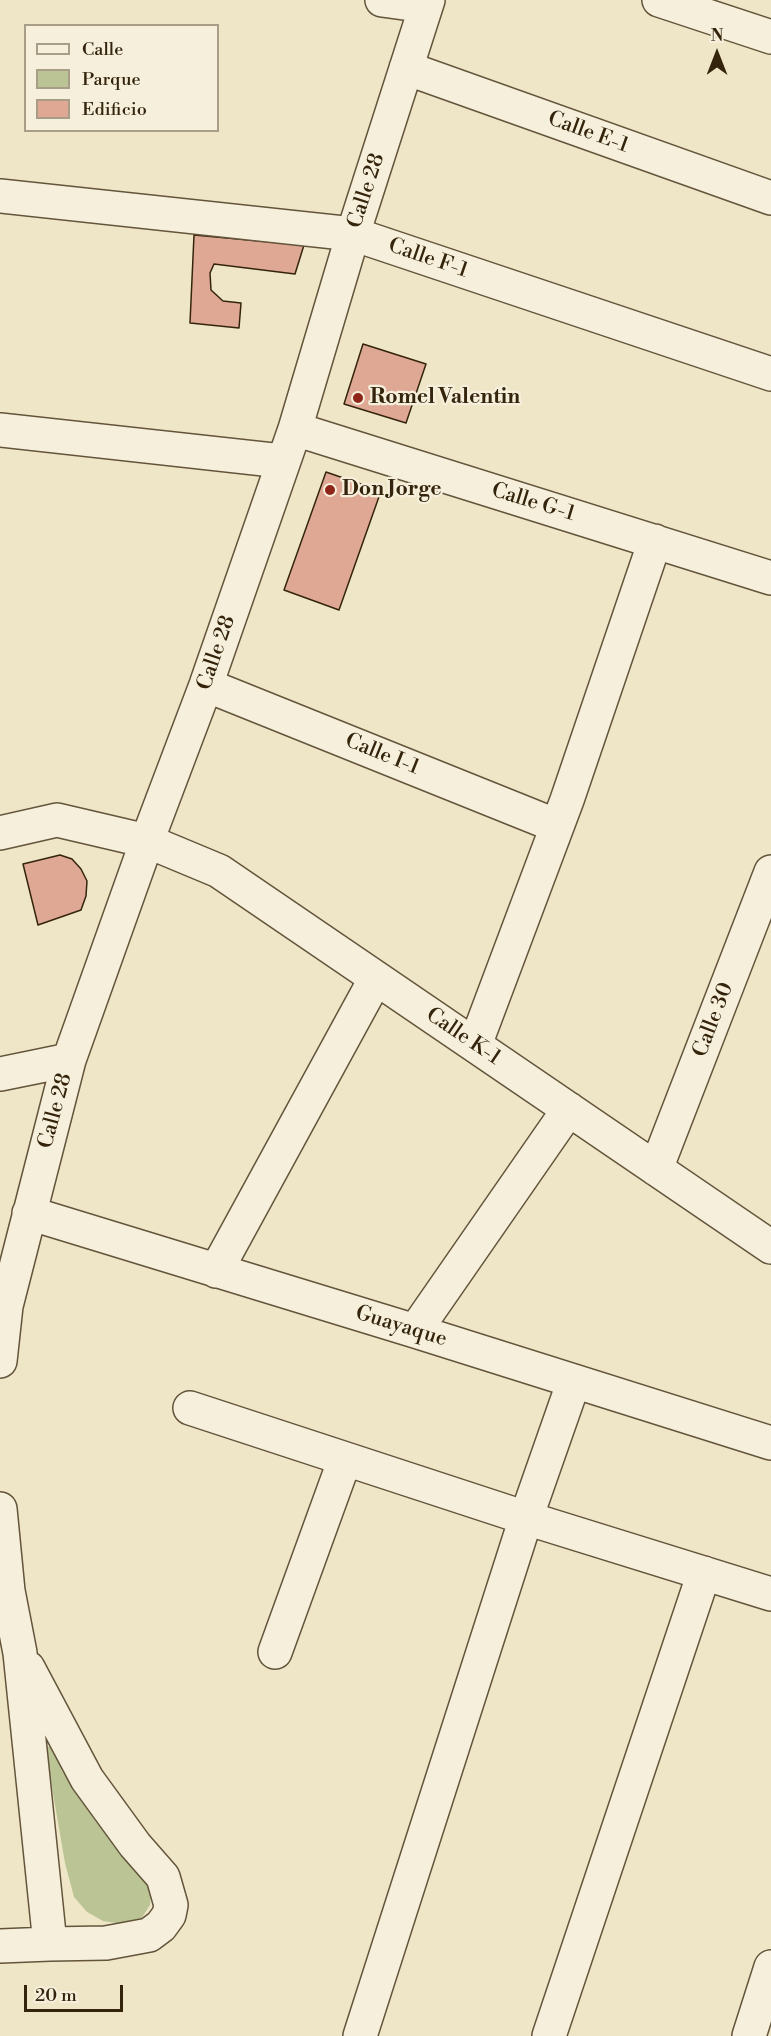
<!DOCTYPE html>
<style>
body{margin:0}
#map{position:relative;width:771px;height:2036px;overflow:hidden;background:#efe6c7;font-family:"Libre Bodoni",serif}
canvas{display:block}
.legend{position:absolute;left:24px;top:24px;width:195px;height:108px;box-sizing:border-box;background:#f5efdb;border:2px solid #a89e88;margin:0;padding:8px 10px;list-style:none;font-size:18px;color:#34240c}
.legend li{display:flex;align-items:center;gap:12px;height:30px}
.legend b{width:30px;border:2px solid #a89e88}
.north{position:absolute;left:687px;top:24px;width:60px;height:60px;-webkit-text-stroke:4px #f5efdb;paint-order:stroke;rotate:0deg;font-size:16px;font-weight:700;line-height:24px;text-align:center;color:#34240c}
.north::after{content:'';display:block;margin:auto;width:21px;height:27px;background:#34240c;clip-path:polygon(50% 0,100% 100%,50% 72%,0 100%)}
.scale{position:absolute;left:24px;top:1985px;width:99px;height:27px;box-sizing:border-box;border:3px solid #34240c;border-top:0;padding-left:8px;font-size:18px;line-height:21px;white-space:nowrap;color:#34240c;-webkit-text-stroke:4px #f5efdb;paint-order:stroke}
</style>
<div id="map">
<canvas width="771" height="2036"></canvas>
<ul class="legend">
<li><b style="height:8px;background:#f5efdb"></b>Calle</li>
<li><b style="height:16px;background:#bac494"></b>Parque</li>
<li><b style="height:16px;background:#dea895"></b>Edificio</li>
</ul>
<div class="north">N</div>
<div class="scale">20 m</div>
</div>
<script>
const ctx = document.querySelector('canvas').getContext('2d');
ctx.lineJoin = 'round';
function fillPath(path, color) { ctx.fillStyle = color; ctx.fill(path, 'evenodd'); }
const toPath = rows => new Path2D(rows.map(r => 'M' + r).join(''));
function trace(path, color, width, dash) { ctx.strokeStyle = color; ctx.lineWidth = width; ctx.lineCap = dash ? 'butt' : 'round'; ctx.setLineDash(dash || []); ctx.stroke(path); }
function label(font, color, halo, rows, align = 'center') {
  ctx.font = font + ' "Libre Bodoni",serif'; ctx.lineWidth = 4.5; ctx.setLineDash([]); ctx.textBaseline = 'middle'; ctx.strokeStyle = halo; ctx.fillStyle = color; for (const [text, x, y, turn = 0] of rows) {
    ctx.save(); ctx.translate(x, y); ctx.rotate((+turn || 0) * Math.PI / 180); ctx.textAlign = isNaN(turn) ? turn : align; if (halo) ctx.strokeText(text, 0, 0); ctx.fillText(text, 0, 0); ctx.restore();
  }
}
fillPath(toPath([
 [46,1746,54,1748,62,1771,96,1822,147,1880,151,1892,150,1905,141,1919,123,1924,103,1921,87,1912,74,1897,65,1863,49,1770,43,1751]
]), '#bac494');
const building = toPath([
 [194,235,304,245,295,274,214,264,210,273,211,290,223,301,241,303,239,328,190,323,194,235],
 [363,344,426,364,406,423,344,404,363,344],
 [326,472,381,491,339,610,284,590,326,472],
 [60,855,72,859,81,869,87,881,86,896,81,910,38,925,23,864,60,855]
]);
fillPath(building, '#dea895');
trace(building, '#34240c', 1.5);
const minor = toPath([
 [382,0,426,6],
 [659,0,771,37],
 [406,68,771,198],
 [0,196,353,234,771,374],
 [295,429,771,578],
 [0,430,282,461],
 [206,685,557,826],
 [0,833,57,820,147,841,219,871,771,1247],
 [475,1045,567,800,655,541],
 [0,1074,69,1060],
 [656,1169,771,872],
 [29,1213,415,1331,771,1443],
 [216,1271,376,978],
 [415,1331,569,1109],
 [0,1361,6,1306,69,1060,147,841,206,685,295,429,353,234,428,0],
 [190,1408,526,1518,771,1594],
 [0,1509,8,1591,20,1653,50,1944,0,1946],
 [275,1652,345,1459],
 [28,1668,87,1779,135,1845,163,1877,171,1905,169,1915,161,1926,149,1935,106,1943,50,1944],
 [360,2036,526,1518,574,1381],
 [549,2036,704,1573],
 [749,2036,771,1967]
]);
trace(minor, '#63543b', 36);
trace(minor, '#f5efdb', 33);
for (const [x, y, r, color] of [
 [358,398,6,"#8f2418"],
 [330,490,6,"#8f2418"]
]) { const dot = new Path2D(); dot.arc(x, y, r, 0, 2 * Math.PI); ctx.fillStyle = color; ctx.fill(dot); trace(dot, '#f5efdb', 2); }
label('21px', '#34240c', '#f5efdb', [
 ["Calle E-1",588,133,20],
 ["Calle 28",367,191,-72],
 ["Calle F-1",428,259,19],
 ["Calle G-1",533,503,17],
 ["Calle 28",217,653,-71],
 ["Calle I-1",382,755,22],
 ["Calle 30",714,1020,-69],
 ["Calle K-1",463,1037,34],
 ["Calle 28",56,1111,-75],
 ["Guayaque",401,1327,17]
]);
label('bold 21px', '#34240c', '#f5efdb', [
 ["Romel Valentin",370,398],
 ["Don Jorge",342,490]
], 'left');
</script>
